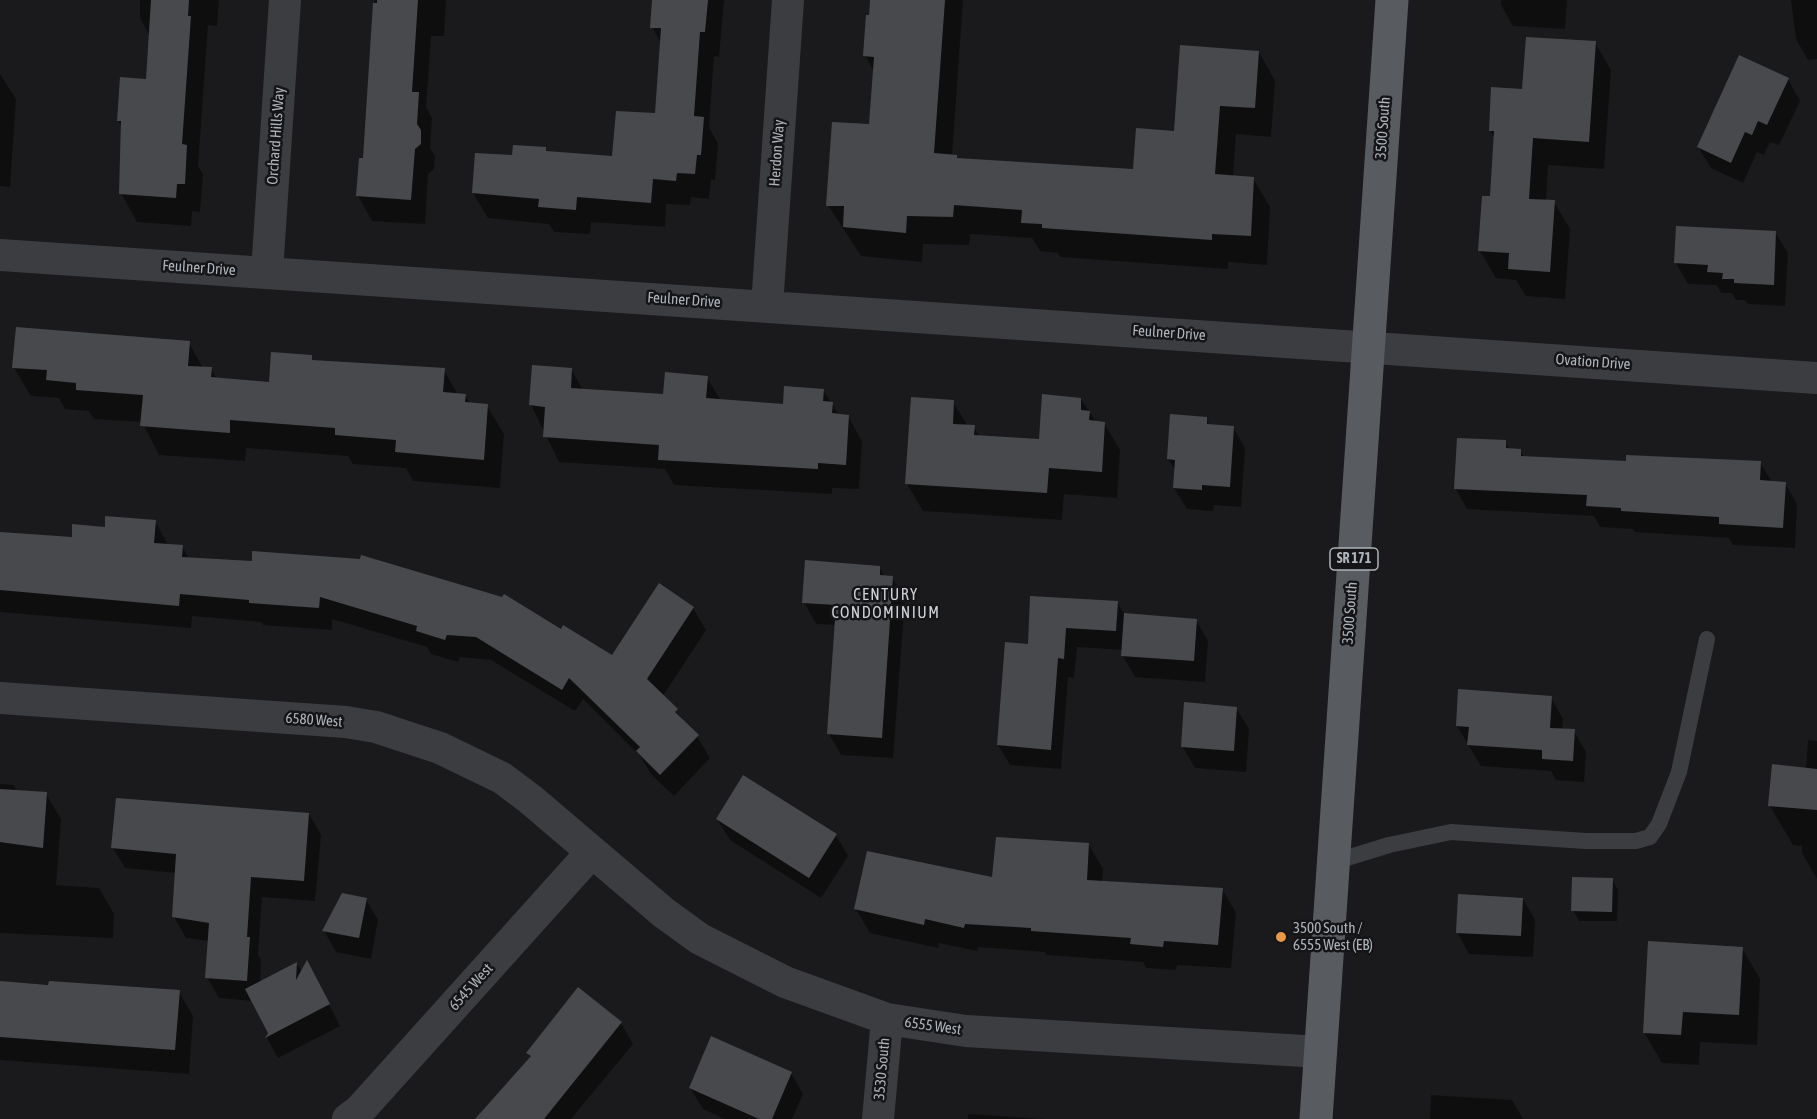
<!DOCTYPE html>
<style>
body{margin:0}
canvas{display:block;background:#1a1a1c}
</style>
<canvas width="1817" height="1119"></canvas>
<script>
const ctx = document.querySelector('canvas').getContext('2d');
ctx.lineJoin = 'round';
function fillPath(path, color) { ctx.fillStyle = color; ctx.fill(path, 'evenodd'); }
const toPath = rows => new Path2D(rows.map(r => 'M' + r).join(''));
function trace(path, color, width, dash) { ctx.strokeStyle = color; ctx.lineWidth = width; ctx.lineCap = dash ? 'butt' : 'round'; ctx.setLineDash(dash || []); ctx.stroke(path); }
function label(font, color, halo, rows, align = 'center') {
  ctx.font = font + ' "Asap Condensed",sans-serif'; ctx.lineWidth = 5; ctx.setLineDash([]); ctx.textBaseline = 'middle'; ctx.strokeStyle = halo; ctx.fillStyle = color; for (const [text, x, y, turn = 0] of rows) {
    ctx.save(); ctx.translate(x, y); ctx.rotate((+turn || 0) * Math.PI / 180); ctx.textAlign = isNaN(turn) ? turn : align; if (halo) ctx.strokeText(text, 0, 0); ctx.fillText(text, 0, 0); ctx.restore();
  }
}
fillPath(toPath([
 [140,0,219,0,217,26,208,25,198,166,203,174,200,212,192,211,191,226,137,222,121,193,122,127,118,120,147,81,150,37,140,18],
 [375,0,446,0,444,36,431,36,426,107,432,118,430,148,435,156,434,169,428,174,425,224,372,221,358,196,364,160],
 [654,0,724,0,719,57,714,56,709,127,718,144,715,180,711,179,709,199,691,197,690,205,666,204,665,227,591,222,590,234,554,232,549,224,488,218,473,193,514,157,545,148,548,153,614,157,657,115,662,45,652,27],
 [870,0,963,0,952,156,958,159,1135,171,1259,52,1275,81,1271,137,1236,134,1233,177,1253,178,1270,207,1267,265,1228,262,1228,269,1060,257,1058,253,1040,251,1032,238,970,234,969,245,923,244,922,262,861,256,828,205,870,125,874,72,865,55],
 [1501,0,1567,0,1565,29,1513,26,1501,5],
 [1791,0,1817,0,1817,59,1808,60,1796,39],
 [1595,43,1611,70,1604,169,1548,165,1546,201,1554,202,1570,229,1565,299,1526,296,1516,280,1496,278,1480,251,1491,198,1495,139,1490,130,1523,91],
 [0,74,16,99,10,187,0,186],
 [1788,79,1800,101,1779,145,1770,142,1764,155,1757,152,1743,183,1711,168,1698,147],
 [1775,232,1788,253,1785,306,1748,304,1745,300,1736,300,1732,293,1721,293,1717,285,1688,284,1676,263],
 [189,343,203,368,211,369,217,379,270,383,311,357,314,362,444,370,458,395,465,395,470,404,487,406,504,434,500,488,413,481,406,468,353,464,348,456,246,448,245,461,159,455,142,422,94,419,89,411,65,409,59,398,31,396,14,368],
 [571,369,583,390,665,396,707,378,721,401,784,405,823,390,839,415,848,416,862,441,859,489,832,488,832,494,674,485,665,469,559,462,531,405],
 [1081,399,1096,422,1104,423,1120,450,1117,498,1064,494,1062,520,923,511,907,484,953,402,968,426,974,427,980,437,1040,441],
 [1206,418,1210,426,1233,427,1245,448,1241,507,1214,505,1213,511,1187,509,1174,488,1176,471,1168,459],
 [1505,442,1510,449,1520,450,1525,458,1627,463,1760,462,1772,482,1785,483,1797,504,1795,548,1733,545,1729,538,1635,532,1633,529,1600,527,1594,516,1467,509,1455,488],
 [155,521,168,545,182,546,189,559,561,631,612,657,693,608,706,630,663,696,697,736,710,758,674,796,651,774,640,756,583,699,575,711,491,660,460,657,458,662,431,654,427,647,332,619,332,630,263,625,262,622,192,616,191,628,0,612,0,534,73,539,106,529],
 [879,567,885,577,892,578,905,599,893,758,841,755,829,734,837,625,816,624,804,602],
 [1117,602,1125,615,1196,620,1208,641,1205,682,1135,677,1123,656,1123,650,1077,647,1074,678,1068,677,1061,769,1010,765,998,745,1029,645],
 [1551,698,1563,719,1562,730,1574,731,1586,752,1584,782,1556,780,1551,771,1481,766,1457,726],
 [1236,708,1249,729,1246,772,1195,768,1182,746],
 [1808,740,1817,741,1817,879,1802,853,1802,846,1793,845,1770,806,1806,769],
 [0,784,14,785,17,792,46,794,61,819,56,885,99,888,114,914,113,938,0,933],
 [309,814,321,835,315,901,262,897,258,954,261,960,260,983,297,964,302,972,318,983,340,1026,278,1058,267,1038,269,1033,253,1001,219,998,207,977,209,941,186,938,174,917,177,873,125,868,113,848],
 [717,819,836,835,848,856,821,898,730,840],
 [1089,845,1103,869,1102,882,1222,889,1236,913,1231,968,1177,965,1176,970,1146,968,1143,962,1047,955,1045,952,978,947,977,951,939,943,938,948,870,933,856,909,993,879],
 [1612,879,1618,890,1617,921,1579,921,1573,910],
 [366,899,378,920,371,959,336,952,324,931],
 [1523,899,1535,920,1533,957,1469,954,1457,932],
 [1742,948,1760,979,1757,1045,1700,1042,1699,1065,1662,1063,1644,1032],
 [0,982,179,992,193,1016,189,1074,0,1060],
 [621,1023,633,1044,571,1119,476,1119,531,1058,528,1053],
 [791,1073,803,1094,792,1119,725,1119,703,1109,690,1088],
 [1431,1095,1512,1100,1523,1119,1430,1119],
 [968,1114,1046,1119,968,1119]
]), '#0007');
fillPath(toPath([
 [151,0,189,0,188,16,191,16,182,144,187,145,185,184,177,184,176,198,119,194,121,121,117,121,120,77,146,79],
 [377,0,418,0,412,92,419,92,417,124,421,130,421,144,415,149,411,200,356,196,359,158,363,158,373,3,377,3],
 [652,0,708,0,705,32,700,32,694,116,704,117,701,155,697,155,695,174,677,173,676,181,653,179,651,203,577,197,576,210,538,207,539,199,472,193,475,153,512,155,513,145,546,147,546,151,612,156,616,111,655,113,661,28,650,28],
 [870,0,945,0,934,153,957,155,957,158,1133,169,1136,128,1174,131,1180,45,1259,51,1255,108,1220,106,1215,174,1254,177,1251,236,1212,234,1212,240,1042,228,1042,224,1021,223,1022,210,954,205,953,217,907,216,906,233,843,227,844,206,826,206,832,122,869,124,874,57,863,56,866,15,869,15],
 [1526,37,1596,41,1589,142,1533,138,1529,199,1555,200,1550,272,1508,269,1509,253,1478,251,1482,196,1490,196,1494,131,1489,131,1491,87,1522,89],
 [1739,55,1789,78,1767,125,1758,121,1752,135,1745,132,1731,163,1697,147],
 [1676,226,1776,231,1774,285,1734,283,1734,279,1722,279,1723,273,1707,272,1708,265,1674,263],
 [16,327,190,341,188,366,212,367,211,377,269,382,271,352,312,355,312,360,445,368,443,392,466,394,465,402,488,404,484,460,395,452,396,440,335,435,335,428,230,420,230,433,140,426,143,395,76,390,76,383,46,380,47,370,12,368],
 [532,365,572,368,571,388,663,394,665,372,708,376,706,398,783,404,784,386,824,389,823,401,833,402,832,413,849,415,846,465,818,463,818,469,658,460,659,445,543,437,545,407,529,405],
 [1042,394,1081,398,1081,410,1090,411,1089,420,1105,422,1102,472,1049,468,1047,493,905,484,911,397,954,400,953,424,975,425,974,435,1039,439],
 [1170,414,1207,417,1207,424,1234,426,1230,487,1202,485,1202,490,1173,488,1175,460,1167,459],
 [1457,438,1506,440,1506,448,1521,449,1521,456,1626,461,1626,455,1761,461,1760,480,1786,482,1783,528,1719,524,1719,517,1621,511,1621,508,1586,506,1587,495,1454,489],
 [105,516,156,520,154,543,183,545,182,557,252,561,252,551,360,559,361,555,502,597,504,594,561,629,563,625,612,655,659,583,694,607,647,679,678,709,675,712,699,735,660,775,636,751,640,747,569,678,562,690,476,637,447,635,445,640,416,631,417,626,320,597,319,608,249,603,249,600,180,594,179,606,0,590,0,532,72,537,72,524,105,527],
 [805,560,880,566,880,575,893,576,882,738,827,734,836,605,802,603],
 [1030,596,1118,601,1116,631,1066,628,1064,659,1058,658,1051,750,997,745,1005,642,1028,644],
 [1124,613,1197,619,1194,661,1121,656],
 [1458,689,1552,696,1550,728,1575,729,1573,761,1542,759,1542,750,1467,745,1469,727,1456,726],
 [1184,702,1237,707,1234,751,1181,747],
 [1772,764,1817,769,1817,810,1768,806],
 [743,775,837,834,809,878,716,819],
 [0,789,47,792,43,848,0,842],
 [116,798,309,813,304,881,251,877,247,937,250,937,247,981,205,978,209,923,172,917,176,854,111,848],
 [996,837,1089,843,1087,880,1223,888,1218,945,1164,941,1163,947,1130,944,1131,938,1031,931,1031,928,965,924,964,928,925,919,924,925,854,909,867,851,992,877],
 [1572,877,1613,878,1612,912,1571,911],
 [342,893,367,898,359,938,322,931],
 [1458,894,1523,898,1521,936,1456,933],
 [1648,941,1743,947,1739,1015,1683,1012,1681,1035,1643,1033],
 [307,960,330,1004,265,1038,268,1033,245,989,297,962,296,980],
 [0,981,48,985,49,981,180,990,175,1050,0,1037],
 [578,987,622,1022,544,1119,475,1119,531,1056,526,1053],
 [711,1036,792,1072,772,1119,759,1119,689,1088]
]), '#47494c');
trace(toPath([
 [1334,862,1389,845,1451,832,1586,841,1636,841,1650,837,1659,824,1679,772,1707,639]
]), '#3b3d41', 16);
trace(toPath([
 [0,255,1817,378],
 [267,272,285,0],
 [767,306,788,0],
 [0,698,346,722,376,727,440,748,502,778,530,799,664,913,700,939,785,982,887,1019,966,1031,1321,1052],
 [348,1119,360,1110,592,852],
 [878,1119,887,1019]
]), '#3b3d41', 32);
trace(toPath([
 [1316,1119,1392,0]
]), '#585b60', 33);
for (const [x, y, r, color] of [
 [1281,937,6,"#e99946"]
]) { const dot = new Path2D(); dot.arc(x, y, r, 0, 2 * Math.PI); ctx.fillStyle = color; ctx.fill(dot); trace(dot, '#151517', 2); }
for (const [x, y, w] of [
 [1354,559,48]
]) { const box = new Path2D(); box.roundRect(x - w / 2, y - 11, w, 22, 4.5); ctx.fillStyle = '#151517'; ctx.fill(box); trace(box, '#adb4bb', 1.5); }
label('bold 14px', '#adb4bb', null, [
 ["SR 171",1354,559]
]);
label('15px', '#adb4bb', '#151517', [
 ["3500 South",1383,128,-86],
 ["Orchard Hills Way",276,136,-86],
 ["Herdon Way",777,153,-86],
 ["Feulner Drive",199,268,4],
 ["Feulner Drive",684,300,4],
 ["Feulner Drive",1169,333,4],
 ["Ovation Drive",1593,362,4],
 ["3500 South",1350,613,-86],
 ["6580 West",314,720,4],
 ["6545 West",471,987,-48],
 ["6555 West",933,1026,8],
 ["3530 South",882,1069,-85]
]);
label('15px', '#adb4bb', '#151517', [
 ["3500 South /",1293,928],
 ["6555 West (EB)",1293,945]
], 'left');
ctx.letterSpacing = '1.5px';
label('16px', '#ced2d7', '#151517', [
 ["CENTURY",886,595],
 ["CONDOMINIUM",886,613]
]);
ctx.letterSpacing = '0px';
</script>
